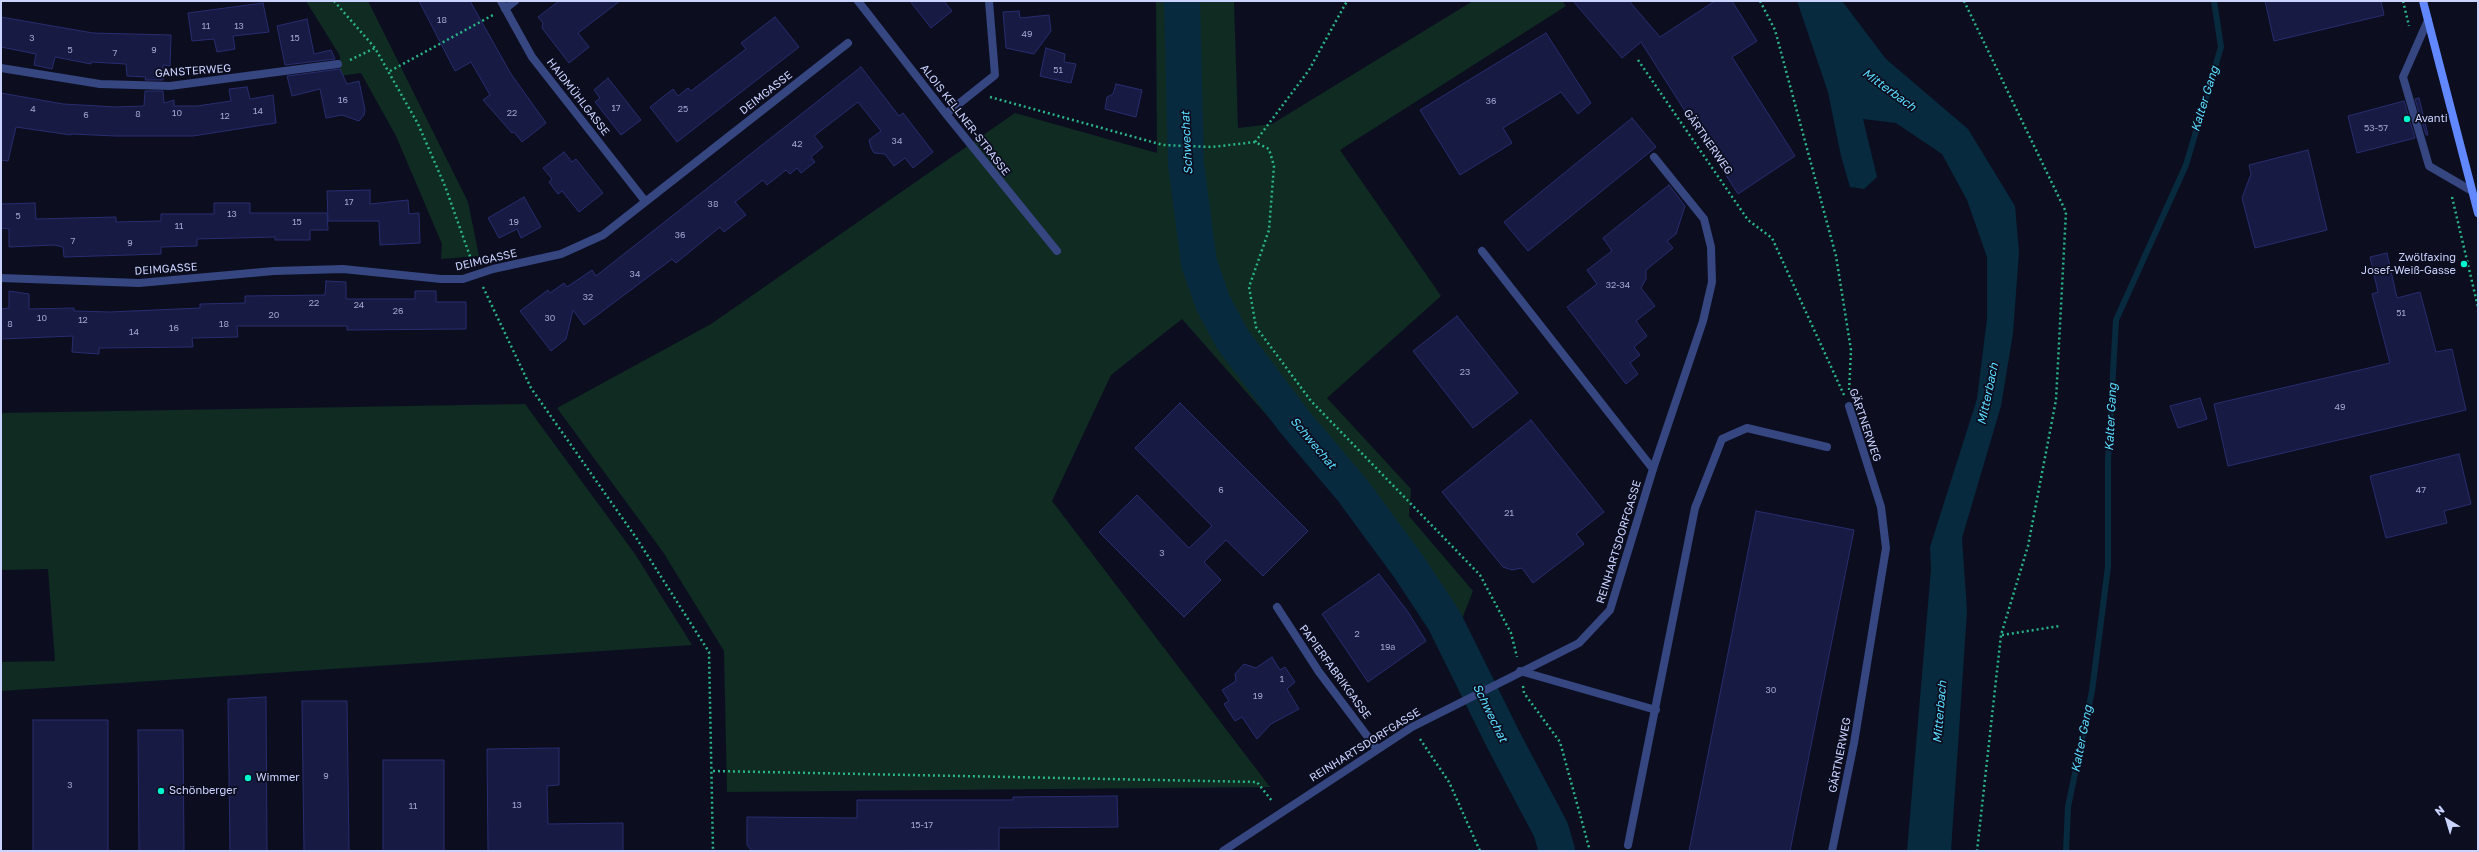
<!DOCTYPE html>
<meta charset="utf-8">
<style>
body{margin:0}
#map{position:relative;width:2479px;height:852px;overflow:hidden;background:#0c0e20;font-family:"Golos Text",sans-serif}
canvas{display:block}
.frame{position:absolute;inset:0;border:2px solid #cbd3ff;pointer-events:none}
.north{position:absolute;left:2427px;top:800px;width:40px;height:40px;-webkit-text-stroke:3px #0c0e20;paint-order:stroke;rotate:322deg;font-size:11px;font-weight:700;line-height:16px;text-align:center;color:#cbd3ff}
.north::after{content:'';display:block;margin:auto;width:14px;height:18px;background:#cbd3ff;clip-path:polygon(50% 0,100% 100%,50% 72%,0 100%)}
</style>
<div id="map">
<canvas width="2479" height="852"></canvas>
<div class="frame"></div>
<div class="north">N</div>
</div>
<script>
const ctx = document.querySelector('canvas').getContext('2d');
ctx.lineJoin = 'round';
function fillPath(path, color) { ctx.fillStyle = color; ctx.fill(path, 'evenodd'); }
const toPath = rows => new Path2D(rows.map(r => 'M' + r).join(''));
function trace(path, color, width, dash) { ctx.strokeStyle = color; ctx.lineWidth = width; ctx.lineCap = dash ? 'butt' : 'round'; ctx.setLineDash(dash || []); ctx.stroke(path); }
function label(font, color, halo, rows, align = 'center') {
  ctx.font = font + ' "Golos Text",sans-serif'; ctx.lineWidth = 3.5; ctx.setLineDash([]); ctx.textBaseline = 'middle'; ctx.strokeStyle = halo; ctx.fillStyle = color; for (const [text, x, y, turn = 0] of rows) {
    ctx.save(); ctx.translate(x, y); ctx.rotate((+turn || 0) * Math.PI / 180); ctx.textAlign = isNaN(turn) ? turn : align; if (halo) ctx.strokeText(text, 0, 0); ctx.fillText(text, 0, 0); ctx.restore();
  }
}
fillPath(toPath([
 [306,1,368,1,468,202,479,256,441,259,442,244,396,136,361,73,340,76,340,56],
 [1156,1,1234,1,1238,128,1272,124,1473,1,1562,1,1566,6,1340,150,1441,296,1327,398,1411,489,1409,516,1473,591,1462,619,1374,503,1285,436,1182,319,1111,375,1052,501,1270,787,727,792,724,651,663,552,557,408,711,324,1015,113,1157,153],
 [525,404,635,554,692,645,1,691,1,662,55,661,48,569,1,570,1,413]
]), '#0f2b22');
fillPath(toPath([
 [1797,1,1842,1,1886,59,1968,129,2015,206,2019,252,2013,333,2001,406,1962,538,1967,611,1951,851,1907,851,1931,569,1930,547,1977,399,1987,319,1987,257,1967,200,1942,154,1896,123,1863,119,1877,177,1864,189,1850,187,1841,156,1828,92]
]), '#072a3e');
trace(toPath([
 [2066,851,2068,807,2092,691,2108,567,2108,461,2116,320,2186,165,2221,47,2214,1]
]), '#072a3e', 6);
trace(toPath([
 [1182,1,1186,164,1199,263,1213,303,1233,340,1294,421,1353,491,1409,567,1444,620,1504,741,1551,830,1557,851]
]), '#072a3e', 36);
const building = toPath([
 [419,1,470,1,511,74,546,123,522,142,514,132,512,133,483,100,490,95,471,62,455,71,419,1],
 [559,1,620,1,578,33,589,47,569,63,542,28,543,23,538,17,559,1],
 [910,1,944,1,952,11,931,28,910,1],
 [1573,1,1629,1,1660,37,1715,1,1732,1,1757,41,1732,57,1795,156,1738,194,1641,42,1622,58,1573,1],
 [2265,1,2381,1,2384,15,2274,41,2265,1],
 [263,3,269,32,233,36,235,49,217,52,214,39,192,41,188,13,263,3],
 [1019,11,1020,18,1049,15,1051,31,1034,54,1006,48,1003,12,1019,11],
 [1,17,93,33,171,35,170,66,163,65,163,80,145,80,146,77,127,76,126,64,91,62,91,64,55,57,52,69,34,65,36,54,1,47,1,17],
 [775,17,799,47,677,142,650,107,673,89,678,96,688,88,691,91,746,49,741,43,775,17],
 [307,19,314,54,331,50,335,59,285,65,277,26,307,19],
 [1546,33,1591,103,1578,114,1561,92,1503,128,1512,143,1460,175,1420,110,1546,33],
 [1046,48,1065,54,1064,62,1076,64,1071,83,1040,76,1046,48],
 [861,67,899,116,903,113,933,152,913,168,905,158,894,166,885,154,874,153,871,148,869,140,881,131,858,102,814,136,823,147,811,157,815,162,801,173,797,168,790,174,786,170,767,185,763,180,735,202,746,215,724,232,720,227,676,263,672,259,584,325,573,310,566,339,551,351,520,311,548,290,550,293,564,283,567,287,592,270,596,276,861,67],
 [340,69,347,84,359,81,365,110,364,115,359,121,342,115,326,118,320,89,292,96,287,76,340,69],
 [608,78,641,120,621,135,595,102,600,98,594,90,608,78],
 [1116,84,1142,90,1136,117,1105,109,1107,97,1113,94,1116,84],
 [247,87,250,99,273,95,276,123,193,136,116,136,71,134,71,135,16,127,8,161,1,160,1,93,63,104,116,107,144,106,145,91,163,91,164,103,174,100,174,106,197,106,231,101,229,89,247,87],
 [2419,98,2428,135,2426,135,2415,99,2419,98],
 [2404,101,2415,138,2357,153,2348,116,2404,101],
 [1632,118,1656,147,1528,251,1504,222,1632,118],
 [2308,150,2327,230,2255,248,2242,198,2251,174,2249,165,2308,150],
 [564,152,572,162,576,159,603,193,579,212,562,191,558,194,549,182,552,179,543,168,564,152],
 [1669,185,1685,206,1676,234,1667,241,1673,248,1646,270,1646,279,1641,288,1655,306,1636,321,1647,336,1634,347,1640,355,1630,363,1638,374,1626,384,1567,307,1597,284,1587,270,1612,251,1603,238,1669,185],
 [370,190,370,204,408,200,409,214,419,213,420,243,380,245,379,221,328,221,327,191,370,190],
 [524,197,541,227,521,238,517,229,499,238,488,218,524,197],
 [35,203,36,219,116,217,116,222,161,221,161,214,214,214,214,203,250,203,250,213,327,213,328,230,310,230,310,240,275,240,275,237,197,239,197,246,161,247,161,254,64,257,63,247,54,245,9,247,9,229,1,228,1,204,35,203],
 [2387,253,2397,298,2420,292,2436,352,2452,349,2466,410,2228,466,2214,404,2390,363,2372,294,2378,292,2370,257,2387,253],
 [326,281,346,282,346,299,415,299,415,291,436,291,436,302,466,302,466,329,347,330,347,326,237,326,238,337,192,338,193,347,99,348,99,354,72,352,73,336,1,339,1,309,9,308,9,291,29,294,29,309,74,308,74,311,110,312,200,308,200,304,245,303,245,296,325,295,326,281],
 [1457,316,1518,393,1473,428,1413,351,1457,316],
 [2200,398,2207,419,2178,428,2170,406,2200,398],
 [1180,403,1308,531,1263,576,1226,540,1204,562,1221,580,1184,617,1099,532,1137,495,1189,548,1212,526,1135,448,1180,403],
 [1531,420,1604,512,1576,534,1584,544,1533,583,1522,568,1512,570,1503,567,1442,492,1531,420],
 [2459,454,2471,504,2444,511,2447,523,2386,538,2370,476,2459,454],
 [1756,511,1854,530,1790,851,1689,851,1756,511],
 [1379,574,1408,612,1426,641,1368,682,1322,614,1379,574],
 [1272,657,1280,670,1285,667,1295,682,1287,689,1299,709,1271,724,1257,739,1242,717,1235,721,1224,704,1229,701,1222,690,1236,681,1235,674,1244,664,1256,668,1272,657],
 [266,697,267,851,230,851,228,699,266,697],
 [302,701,347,701,349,851,304,851,302,701],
 [33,720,108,720,108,851,33,851,33,720],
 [138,730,183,730,184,851,139,851,138,730],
 [559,748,559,785,547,786,548,824,623,823,623,851,488,851,487,749,559,748],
 [383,760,444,760,444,851,383,851,383,760],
 [1117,796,1118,827,999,828,999,850,752,851,747,845,747,817,857,818,857,800,1013,800,1013,797,1117,796]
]);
fillPath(building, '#171a42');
trace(building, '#282d6f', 1);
trace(toPath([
 [334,1,375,48,418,124,445,186,472,262],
 [1760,1,1775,30,1836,256,1851,350,1849,392],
 [1964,1,2066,212,2056,400,2028,546,2001,635,1977,851],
 [2403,1,2409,26],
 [350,60,375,48],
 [1638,60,1748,220,1772,238,1844,395],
 [390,71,493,15],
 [990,97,1163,145,1212,147,1255,142,1269,149,1274,166,1269,230,1249,287,1256,327,1311,401,1480,575,1511,633,1517,657],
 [1255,142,1309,70,1347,1],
 [2452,197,2478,307],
 [483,287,531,388,637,539,709,652,713,851],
 [2002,635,2060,626],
 [1523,686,1524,693,1560,742,1590,851],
 [1420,739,1449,782,1480,851],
 [713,771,1257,782,1272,801]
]), '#29b588', 2.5, [2, 3]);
trace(toPath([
 [2428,20,2403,77,2429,166,2472,191],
 [1653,469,1703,321,1712,282,1711,247,1704,219,1654,157],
 [1520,671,1656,710],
 [1628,845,1695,508,1722,439,1747,428,1827,447],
 [1832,851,1854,743,1886,548,1881,507,1849,406]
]), '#354681', 8);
trace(toPath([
 [501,1,532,57,645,201],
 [858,1,946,114,1057,251],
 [505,9,515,1],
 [1,68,100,84,170,86,338,64],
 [946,114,995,75,989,1],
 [1,278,139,283,274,271,343,269,441,279,463,279,493,269,561,254,603,235,848,43],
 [1277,607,1319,672,1377,749],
 [1223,851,1412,727,1579,643,1610,610,1653,469,1482,251]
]), '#354681', 8);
trace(toPath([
 [2423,1,2478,213]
]), '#6288ff', 8);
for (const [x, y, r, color] of [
 [2407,119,4,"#00f6ce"],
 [2464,264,4,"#00f6ce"],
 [248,778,4,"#00f6ce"],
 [161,791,4,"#00f6ce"]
]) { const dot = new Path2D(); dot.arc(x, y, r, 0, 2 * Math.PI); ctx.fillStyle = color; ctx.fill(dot); trace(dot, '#0c0e20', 1.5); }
label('9px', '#9ea5d0', null, [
 ["18",442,20],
 ["11",206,26],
 ["13",239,26],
 ["49",1027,34],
 ["3",32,38],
 ["15",295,38],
 ["5",70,50],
 ["9",154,50],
 ["7",115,53],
 ["51",1058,70],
 ["16",343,100],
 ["36",1491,101],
 ["17",616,108],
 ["4",33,109],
 ["25",683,109],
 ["14",258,111],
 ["10",177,113],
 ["22",512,113],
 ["8",138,114],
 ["6",86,115],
 ["12",225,116],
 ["53-57",2376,128],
 ["34",897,141],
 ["42",797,144],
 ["17",349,202],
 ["38",713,204],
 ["13",232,214],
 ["5",18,216],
 ["15",297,222],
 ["19",514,222],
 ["11",179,226],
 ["36",680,235],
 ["7",73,241],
 ["9",130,243],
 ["34",635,274],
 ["32-34",1618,285],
 ["32",588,297],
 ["22",314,303],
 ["24",359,305],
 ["26",398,311],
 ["51",2401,313],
 ["20",274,315],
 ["10",42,318],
 ["30",550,318],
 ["12",83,320],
 ["8",10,324],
 ["18",224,324],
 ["16",174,328],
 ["14",134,332],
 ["23",1465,372],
 ["49",2340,407],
 ["6",1221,490],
 ["47",2421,490],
 ["21",1509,513],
 ["3",1162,553],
 ["2",1357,634],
 ["19a",1388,647],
 ["1",1282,679],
 ["30",1771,690],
 ["19",1258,696],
 ["9",326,776],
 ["3",70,785],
 ["13",517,805],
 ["11",413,806],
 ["15-17",922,825]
]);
label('11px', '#cbd3ff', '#0c0e20', [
 ["GANSTERWEG",193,71,-4],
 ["DEIMGASSE",766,93,-38],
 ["HAIDMÜHLGASSE",578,97,52],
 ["ALOIS KELLNER-STRASSE",965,120,52],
 ["GÄRTNERWEG",1708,142,55],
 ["DEIMGASSE",486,260,-13],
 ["DEIMGASSE",166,269,-4],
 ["GÄRTNERWEG",1865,425,71],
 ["REINHARTSDORFGASSE",1619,542,-73],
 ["PAPIERFABRIKGASSE",1335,672,54],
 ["REINHARTSDORFGASSE",1365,745,-32],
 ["GÄRTNERWEG",1840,755,-79]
]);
label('11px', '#cbd3ff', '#0c0e20', [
 ["Avanti",2415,119],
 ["Zwölfaxing",2456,258,"right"],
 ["Josef-Weiß-Gasse",2456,271,"right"],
 ["Wimmer",256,778],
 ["Schönberger",169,791]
], 'left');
label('italic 12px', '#59deff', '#0c0e20', [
 ["Mitterbach",1889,90,36],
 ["Kalter Gang",2205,99,-73],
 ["Schwechat",1187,143,-93],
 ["Mitterbach",1988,394,-78],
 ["Kalter Gang",2111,417,-87],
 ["Schwechat",1313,443,50],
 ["Mitterbach",1940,712,-85],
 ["Schwechat",1490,713,64],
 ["Kalter Gang",2082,739,-79]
]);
</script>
